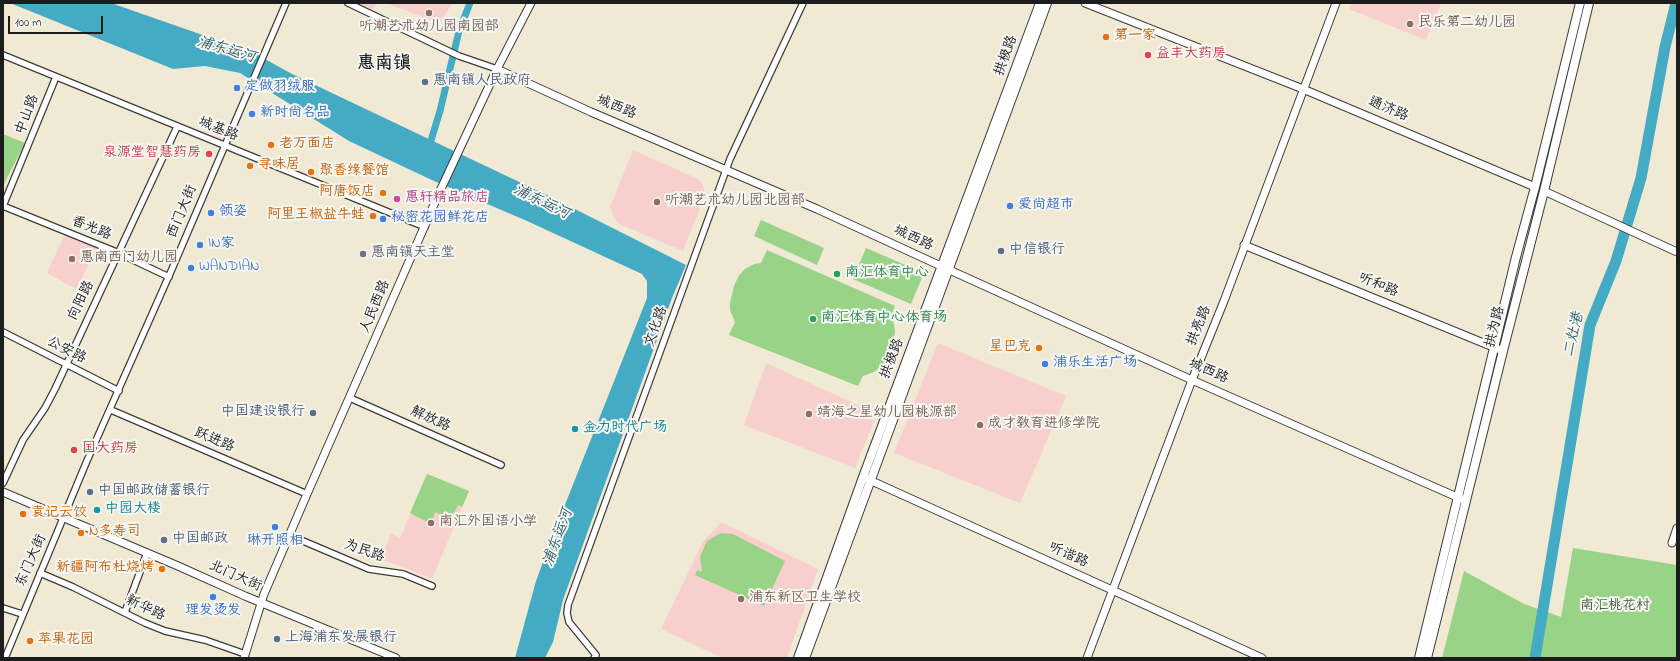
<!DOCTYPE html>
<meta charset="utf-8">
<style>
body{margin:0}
#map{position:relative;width:1680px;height:661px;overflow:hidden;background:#f0e9d4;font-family:"Indie Flower",sans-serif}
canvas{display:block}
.frame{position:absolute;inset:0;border:4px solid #1c1c1c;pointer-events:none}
.scale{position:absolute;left:8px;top:16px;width:95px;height:18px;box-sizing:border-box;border:2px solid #1c1c1c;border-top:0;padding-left:5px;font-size:12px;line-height:14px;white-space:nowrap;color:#1c1c1c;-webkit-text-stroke:3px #f6f6f2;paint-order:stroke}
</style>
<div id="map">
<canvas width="1680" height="661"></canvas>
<div class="frame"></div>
<div class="scale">100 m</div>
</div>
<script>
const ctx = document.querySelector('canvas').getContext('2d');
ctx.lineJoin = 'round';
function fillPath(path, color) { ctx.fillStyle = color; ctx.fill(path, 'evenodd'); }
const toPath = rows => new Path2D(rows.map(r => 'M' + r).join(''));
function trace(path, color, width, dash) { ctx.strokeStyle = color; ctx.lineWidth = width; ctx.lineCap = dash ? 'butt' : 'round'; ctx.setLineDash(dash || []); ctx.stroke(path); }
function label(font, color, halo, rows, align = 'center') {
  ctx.font = font + ' "Indie Flower","LXGW WenKai TC",sans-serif'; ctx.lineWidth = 4; ctx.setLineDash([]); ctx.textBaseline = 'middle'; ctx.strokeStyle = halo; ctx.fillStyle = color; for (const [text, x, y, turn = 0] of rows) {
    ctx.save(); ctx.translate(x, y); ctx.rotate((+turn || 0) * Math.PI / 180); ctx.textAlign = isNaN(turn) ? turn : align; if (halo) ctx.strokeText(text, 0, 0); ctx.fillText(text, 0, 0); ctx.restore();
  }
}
fillPath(toPath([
 [358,3,377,3,373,10],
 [386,3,453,3,439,23],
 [1351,3,1441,3,1426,40,1349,9],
 [633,150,698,179,703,184,705,195,683,251,619,224,614,218,610,207],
 [65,234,97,248,76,289,47,273],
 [938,343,1066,396,1020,503,894,453],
 [766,363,871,411,868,418,874,421,855,468,744,425],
 [427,474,469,491,432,579,395,564,381,560,391,533,400,538],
 [721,522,818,569,787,658,722,658,661,629,703,542]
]), '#f7d0cd');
fillPath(toPath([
 [3,134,25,143,3,186],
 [761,220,824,248,817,265,754,236],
 [866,248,924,273,911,304,853,279],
 [767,250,895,306,891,316,894,324,895,332,891,352,881,367,874,372,863,376,858,386,729,335,735,322,730,310,730,303,734,286,739,275,745,269,754,264,761,263],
 [427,474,469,491,462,507,458,505,451,520,435,512,431,524,410,513],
 [721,533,733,534,785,561,764,606,695,575,697,570,702,572,700,557,707,541],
 [1573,548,1677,565,1677,658,1442,658,1464,571,1524,604,1561,617]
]), '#98d387');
fillPath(toPath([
 [10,3,111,3,254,53,292,74,553,198,686,265,672,298,563,600,553,642,545,658,515,658,536,581,553,535,647,298,647,281,642,274,527,221,434,181,349,141,240,73,205,66,173,69]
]), '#45abc5');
trace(toPath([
 [429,147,440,111,459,31,470,3]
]), '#45abc5', 7);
trace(toPath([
 [1535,658,1590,325,1616,261,1641,178,1665,47,1676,3]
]), '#45abc5', 11);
const minor = toPath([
 [348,3,459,56,497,69],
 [3,55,425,227],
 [3,206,114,251,169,277],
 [3,206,56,77],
 [3,332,119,391],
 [350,398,501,465],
 [111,410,307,494],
 [3,483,23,440,45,408,55,389,177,127],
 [289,535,369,569,403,574,432,586],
 [40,573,73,587,145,623,165,631,205,640,245,654],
 [3,608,22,614],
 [125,612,147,553],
 [5,658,86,463,172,269,286,3],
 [594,658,596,655,569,622,567,613,568,605,730,159,803,3]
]);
const tertiary = toPath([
 [1085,3,1303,89,1535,187],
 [497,69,591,112,817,209,943,267,1192,380,1466,501],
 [1544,191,1677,252],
 [1244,245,1503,351],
 [863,477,1262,658],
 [3,492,178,566,245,596,396,658],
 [1672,543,1677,528],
 [244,658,264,594,307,494,440,191,497,69,531,3],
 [1087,658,1192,380,1224,301,1336,3]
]);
const secondary = toPath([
 [798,658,863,477,1040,3],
 [805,658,1047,3],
 [1419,658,1516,257,1535,187,1580,3],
 [1427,658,1503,351,1544,191,1589,3]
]);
trace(minor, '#3c3b38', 8);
trace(tertiary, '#3c3b38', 9);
trace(secondary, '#3c3b38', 10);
trace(minor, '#fff', 5.5);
trace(tertiary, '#fff', 7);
trace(secondary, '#fff', 8);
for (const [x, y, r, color] of [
 [429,13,4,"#8d6e63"],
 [1410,24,4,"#8d6e63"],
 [1106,37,4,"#e8710a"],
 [1148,55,4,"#e0444e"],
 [425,82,4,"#5c6f8a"],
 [237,88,4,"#3f7fe0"],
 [252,114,4,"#3f7fe0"],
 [271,145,4,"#e8710a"],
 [209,154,4,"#e0444e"],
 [250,166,4,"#e8710a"],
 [311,172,4,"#e8710a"],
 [383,193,4,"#e8710a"],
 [397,199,4,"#d1479c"],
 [657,202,4,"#8d6e63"],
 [1010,206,4,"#3f7fe0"],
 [211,213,4,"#3f7fe0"],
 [373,216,4,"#e8710a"],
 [383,219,4,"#3f7fe0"],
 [200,245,4,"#3f7fe0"],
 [1001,251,4,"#5c6f8a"],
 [363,254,4,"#6b7280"],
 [72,259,4,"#8d6e63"],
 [191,268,4,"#3f7fe0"],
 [837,274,4,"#2e9e5b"],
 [813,319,4,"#2e9e5b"],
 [1039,348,4,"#e8710a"],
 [1045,364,4,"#3f7fe0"],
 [313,413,4,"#5c6f8a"],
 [809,414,4,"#8d6e63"],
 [980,425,4,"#8d6e63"],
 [575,429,4,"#0f9aa8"],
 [74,450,4,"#e0444e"],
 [90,492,4,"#5c6f8a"],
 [97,510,4,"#0f9aa8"],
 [23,514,4,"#e8710a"],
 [431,523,4,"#8d6e63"],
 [275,527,4,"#3f7fe0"],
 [81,533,4,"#e8710a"],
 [164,540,4,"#5c6f8a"],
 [162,569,4,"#e8710a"],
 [213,597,4,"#3f7fe0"],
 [741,599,4,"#8d6e63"],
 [277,639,4,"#5c6f8a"],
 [30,641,4,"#e8710a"]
]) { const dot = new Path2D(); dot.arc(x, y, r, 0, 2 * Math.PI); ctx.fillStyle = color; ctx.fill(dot); trace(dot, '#f6f6f2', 1.5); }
label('14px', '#785e54', '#f6f6f2', [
 ["民乐第二幼儿园",1418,24],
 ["听潮艺术幼儿园南园部",429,28,"center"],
 ["听潮艺术幼儿园北园部",665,202],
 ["惠南西门幼儿园",80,259],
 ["靖海之星幼儿园桃源部",817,414],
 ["成才教育进修学院",988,425],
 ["南汇外国语小学",439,523],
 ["浦东新区卫生学校",749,599]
], 'left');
label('14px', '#c56008', '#f6f6f2', [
 ["第一家",1114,37],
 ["老万面店",279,145],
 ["寻味居",258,166],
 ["聚香缘餐馆",319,172],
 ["阿唐饭店",375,193,"right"],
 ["阿里王椒盐牛蛙",365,216,"right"],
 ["星巴克",1031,348,"right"],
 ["袁记云饺",31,514],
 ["N多寿司",89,533],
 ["新疆阿布杜烧烤",154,569,"right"],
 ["苹果花园",38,641]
], 'left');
label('14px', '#be3a42', '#f6f6f2', [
 ["益丰大药房",1156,55],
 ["泉源堂智慧药房",201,154,"right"],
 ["国大药房",82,450]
], 'left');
label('14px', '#1c1c1c', '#f6f6f2', [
 ["拱极路",1007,56,-70],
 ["城西路",616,108,23],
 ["通济路",1388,110,23],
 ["中山路",28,115,-69],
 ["城基路",218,130,22],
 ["西门大街",183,212,-67],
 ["香光路",91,229,22],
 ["城西路",913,239,25],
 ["听和路",1378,286,22],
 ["向阳路",82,301,-64],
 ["人民西路",376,307,-67],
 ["拱亮路",1200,326,-68],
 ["文化路",657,327,-70],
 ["拱为路",1496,327,-76],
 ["公安路",66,351,27],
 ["拱极路",893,359,-69],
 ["城西路",1208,372,24],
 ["解放路",430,420,24],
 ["跃进路",214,441,23],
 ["为民路",364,552,19],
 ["听谐路",1068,556,24],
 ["东门大街",32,561,-66],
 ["北门大街",235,577,24],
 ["新华路",145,609,25]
]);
label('14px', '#4e5e75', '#f6f6f2', [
 ["惠南镇人民政府",433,82],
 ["中信银行",1009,251],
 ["中国建设银行",305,413,"right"],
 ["中国邮政储蓄银行",98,492],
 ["中国邮政",172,540],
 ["上海浦东发展银行",285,639]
], 'left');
label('14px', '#366cbe', '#f6f6f2', [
 ["定做羽绒服",245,88],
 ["新时尚名品",260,114],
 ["爱尚超市",1018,206],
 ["领姿",219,213],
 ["秘密花园鲜花店",391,219],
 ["IN家",208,245],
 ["WANDIAN",199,268],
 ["浦乐生活广场",1053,364],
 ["琳开照相",275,542,"center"],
 ["理发烫发",213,612,"center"]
], 'left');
label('14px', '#b23c85', '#f6f6f2', [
 ["惠轩精品旅店",405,199]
], 'left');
label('14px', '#5b616d', '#f6f6f2', [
 ["惠南镇天主堂",371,254]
], 'left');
label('14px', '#27864d', '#f6f6f2', [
 ["南汇体育中心",845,274],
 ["南汇体育中心体育场",821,319]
], 'left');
label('14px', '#0d838f', '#f6f6f2', [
 ["金力时代广场",583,429],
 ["中园大楼",105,510]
], 'left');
label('14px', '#475c41', '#f6f6f2', [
 ["南汇桃花村",1615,607]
]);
label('italic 15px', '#2e5c68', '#f6f6f2', [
 ["浦东运河",226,51,16],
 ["浦东运河",541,203,26],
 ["二灶港",1575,335,-77],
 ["浦东运河",559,538,-70]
]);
label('bold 18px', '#1c1c1c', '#f6f6f2', [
 ["惠南镇",384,65]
]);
</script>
